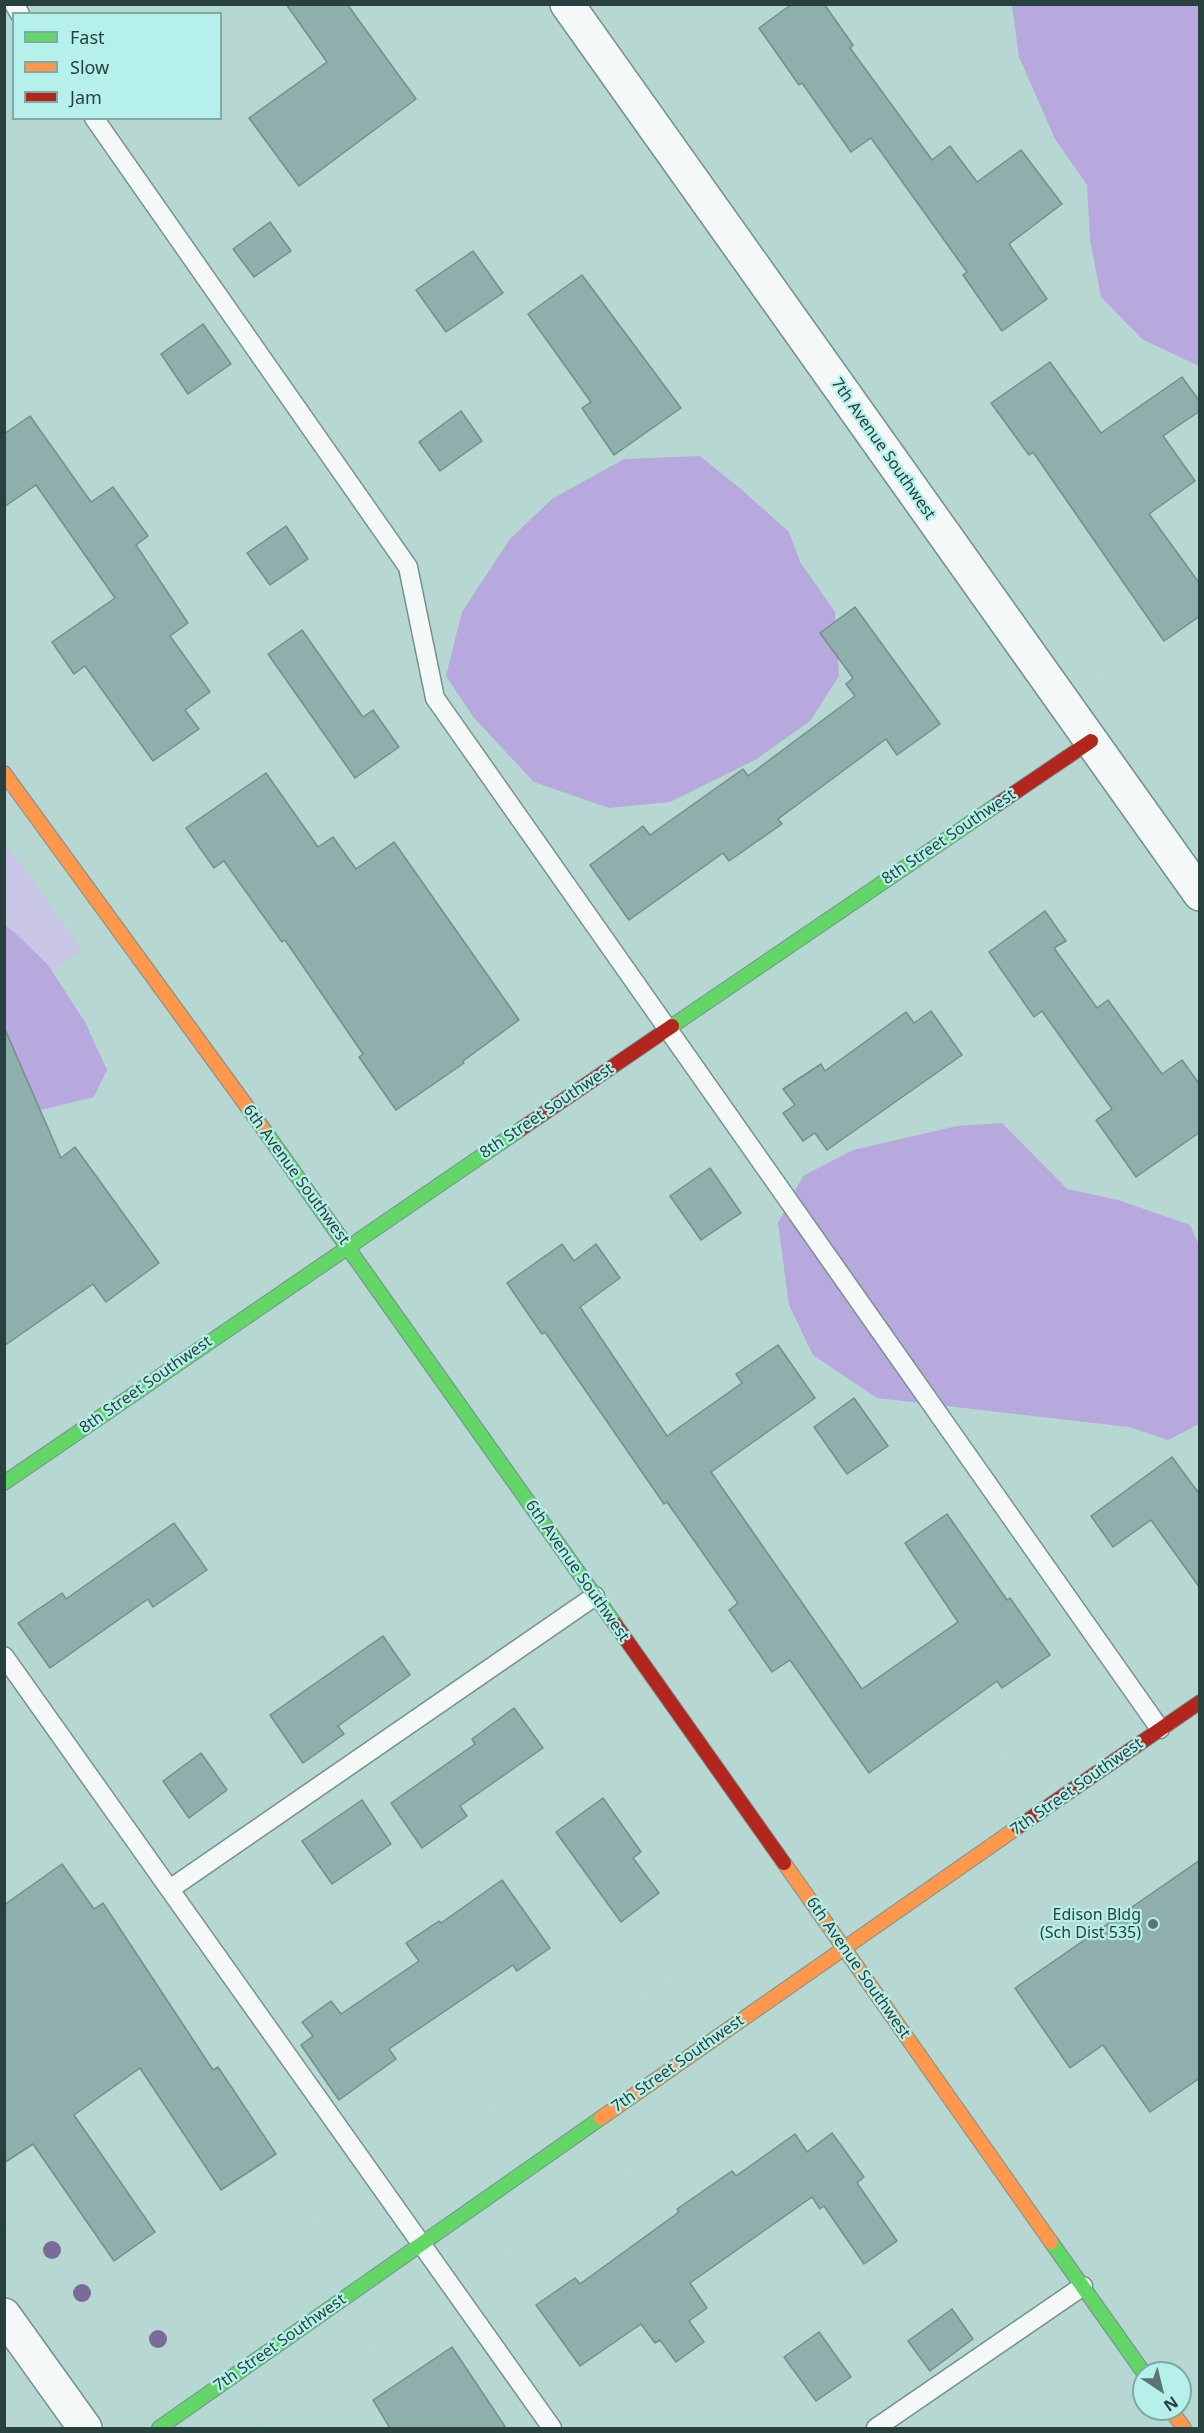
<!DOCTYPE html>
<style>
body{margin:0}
#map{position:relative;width:1204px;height:2433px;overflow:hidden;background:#b6d7d2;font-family:"Noto Sans",sans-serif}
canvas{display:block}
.frame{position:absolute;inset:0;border:6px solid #28403e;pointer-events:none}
.legend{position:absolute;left:12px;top:12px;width:210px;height:108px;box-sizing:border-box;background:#b5f1ea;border:2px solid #7daaa5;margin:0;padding:8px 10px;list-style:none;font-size:18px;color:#28403e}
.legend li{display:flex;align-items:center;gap:12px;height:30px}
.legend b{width:30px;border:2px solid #7daaa5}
.north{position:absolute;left:1132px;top:2361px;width:60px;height:60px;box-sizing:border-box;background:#b5f1ea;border:2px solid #7daaa5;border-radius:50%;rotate:145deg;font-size:16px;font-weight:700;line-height:24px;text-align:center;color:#28403e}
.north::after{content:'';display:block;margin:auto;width:21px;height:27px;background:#5a7572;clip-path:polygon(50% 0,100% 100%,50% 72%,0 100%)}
</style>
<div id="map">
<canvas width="1204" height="2433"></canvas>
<div class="frame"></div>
<ul class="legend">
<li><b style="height:8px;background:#63d668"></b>Fast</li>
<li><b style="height:8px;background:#ff974d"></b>Slow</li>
<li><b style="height:8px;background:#b3261e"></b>Jam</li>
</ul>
<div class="north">N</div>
</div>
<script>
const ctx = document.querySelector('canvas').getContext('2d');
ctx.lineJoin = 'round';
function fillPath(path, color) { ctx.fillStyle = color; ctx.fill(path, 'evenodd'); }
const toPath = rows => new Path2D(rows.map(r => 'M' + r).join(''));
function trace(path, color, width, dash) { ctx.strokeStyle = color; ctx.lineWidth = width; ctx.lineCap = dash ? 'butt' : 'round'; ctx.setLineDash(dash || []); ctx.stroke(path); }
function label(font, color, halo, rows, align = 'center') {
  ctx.font = font + ' "Noto Sans",sans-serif'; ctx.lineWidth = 4.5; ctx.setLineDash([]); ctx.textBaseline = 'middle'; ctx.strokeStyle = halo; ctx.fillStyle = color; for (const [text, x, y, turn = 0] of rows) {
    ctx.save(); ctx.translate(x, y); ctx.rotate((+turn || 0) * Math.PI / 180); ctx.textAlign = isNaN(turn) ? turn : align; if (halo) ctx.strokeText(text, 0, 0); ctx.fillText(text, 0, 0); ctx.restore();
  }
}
fillPath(toPath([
 [4,841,82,950,5,1004,4,1004]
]), '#c8c5e6');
fillPath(toPath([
 [1012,5,1199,5,1199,366,1142,339,1101,297,1090,240,1087,185,1055,139,1019,57],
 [700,456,743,491,789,532,800,562,835,612,839,676,810,721,755,760,670,802,609,808,534,782,474,718,446,676,462,612,510,539,552,499,624,459],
 [4,925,14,932,48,965,85,1022,107,1070,94,1097,33,1112,4,1125],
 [1002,1123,1067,1189,1118,1200,1190,1225,1199,1245,1199,1424,1168,1440,1129,1427,877,1398,813,1355,789,1305,778,1223,803,1176,853,1150,957,1126]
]), '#b7a8dd');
const building = toPath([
 [286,4,347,4,416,99,299,186,249,118,327,62,286,4],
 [792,4,824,4,853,45,850,48,932,160,950,146,977,182,1021,150,1062,204,1009,244,1047,299,1002,331,963,275,967,272,871,138,851,152,802,83,799,85,759,28,792,4],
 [270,222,291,251,254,277,233,249,270,222],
 [473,251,503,293,446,332,416,290,473,251],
 [582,275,681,408,614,455,582,408,591,402,528,314,582,275],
 [203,324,231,364,188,394,161,354,203,324],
 [1050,362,1101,433,1182,377,1200,402,1200,411,1163,436,1195,481,1149,514,1200,584,1200,616,1164,641,1033,452,1029,455,991,403,1050,362],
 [461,411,482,441,440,471,419,442,461,411],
 [30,416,91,502,113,487,148,536,136,545,188,623,170,636,210,692,185,710,199,729,153,761,85,666,74,674,52,642,115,598,36,485,4,507,4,434,30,416],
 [286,526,308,559,270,585,247,553,286,526],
 [855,607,940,724,897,755,886,739,778,819,782,824,729,861,723,853,629,920,590,865,643,826,650,835,743,769,748,776,855,696,846,684,853,678,820,633,855,607],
 [302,630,363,717,373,710,399,747,355,778,268,654,302,630],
 [266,773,318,847,333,837,356,869,394,842,519,1020,463,1061,464,1063,396,1110,359,1057,363,1054,285,940,282,942,224,861,214,868,186,828,266,773],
 [1045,911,1066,941,1054,948,1097,1008,1108,1000,1162,1074,1182,1060,1200,1085,1200,1132,1136,1177,1096,1120,1112,1109,1042,1011,1034,1017,989,952,1045,911],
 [931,1011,962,1055,827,1150,815,1133,803,1141,783,1113,795,1105,783,1089,821,1064,825,1071,906,1012,914,1023,931,1011],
 [4,1027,61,1158,75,1147,159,1263,106,1302,93,1284,4,1346,4,1027],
 [710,1168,741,1213,701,1240,670,1196,710,1168],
 [562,1244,574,1261,596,1244,620,1278,580,1307,667,1436,742,1383,736,1374,778,1345,815,1398,711,1472,862,1689,958,1622,905,1543,947,1514,1007,1600,1010,1598,1050,1655,1002,1688,997,1681,869,1773,790,1660,772,1672,729,1610,738,1603,667,1502,664,1504,545,1332,542,1334,507,1283,562,1244],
 [854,1398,888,1446,847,1474,814,1427,854,1398],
 [1172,1457,1200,1495,1200,1588,1151,1520,1113,1547,1091,1516,1172,1457],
 [174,1523,207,1570,153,1607,148,1599,50,1668,18,1623,62,1593,66,1599,174,1523],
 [383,1636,410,1675,338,1726,344,1734,303,1763,270,1715,383,1636],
 [514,1708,543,1748,460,1806,467,1816,422,1848,391,1803,475,1744,472,1739,514,1708],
 [201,1753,227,1790,189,1818,163,1781,201,1753],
 [603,1798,641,1852,633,1858,659,1893,621,1922,556,1832,603,1798],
 [362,1800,391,1844,332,1884,302,1841,362,1800],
 [1200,1860,1200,2078,1150,2112,1103,2045,1070,2068,1015,1988,1200,1860],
 [62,1864,94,1909,103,1903,213,2070,218,2067,276,2154,221,2190,140,2068,74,2115,155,2232,114,2261,33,2144,4,2163,4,1905,62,1864],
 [502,1880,550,1948,517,1971,513,1965,389,2049,396,2059,339,2100,301,2045,313,2036,302,2022,331,2001,341,2014,419,1961,406,1943,439,1921,441,1923,502,1880],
 [832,2133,864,2177,857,2183,897,2241,864,2264,824,2206,820,2209,812,2197,690,2283,707,2308,689,2321,704,2342,676,2362,660,2340,655,2343,641,2324,580,2366,536,2305,575,2278,580,2284,679,2212,677,2209,732,2171,736,2176,795,2134,807,2152,832,2133],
 [952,2309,973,2339,930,2371,908,2341,952,2309],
 [819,2332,851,2377,816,2401,784,2357,819,2332],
 [452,2347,506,2428,390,2428,373,2400,452,2347]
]);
fillPath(building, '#8eafab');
trace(building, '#748e8a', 1.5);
const lane = toPath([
 [14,4,20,14],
 [94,118,408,567,435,698,1160,1729],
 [4,1656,552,2428],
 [170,1889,595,1596],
 [876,2428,1083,2286]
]);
const street = toPath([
 [567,4,1200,894],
 [4,2315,85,2428]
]);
const fast = toPath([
 [672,1026,998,804],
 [262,1127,615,1624],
 [4,1483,521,1129],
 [1051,2242,1144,2373],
 [159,2428,601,2118]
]);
const slow = toPath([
 [4,773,262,1127],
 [784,1863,1051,2242],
 [601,2118,1018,1827],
 [1170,2409,1184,2428]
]);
const jam = toPath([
 [998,804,1091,741],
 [521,1129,672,1026],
 [615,1624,784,1863],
 [1018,1827,1200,1702]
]);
trace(lane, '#76908d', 21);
trace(street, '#76908d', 36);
trace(fast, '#76908d', 16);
trace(slow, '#76908d', 16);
trace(jam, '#76908d', 16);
trace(toPath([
 [1096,676,1117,661],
 [1010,749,1004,740,1028,723],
 [1058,813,1075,837],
 [368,1164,378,1178],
 [425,1242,447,1273,426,1288],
 [312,1320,336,1354],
 [4,1577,362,1335],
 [1149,1654,1200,1618],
 [556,1662,761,1957],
 [860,1852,876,1876],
 [836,1867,1093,1693],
 [911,1975,934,1959,922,1941],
 [807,2022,818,2038],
 [404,2165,770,1912],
 [4,2224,104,2364,132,2397],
 [480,2269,845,2020],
 [94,2371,350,2201],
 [16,2424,28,2416],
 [256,2428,427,2306]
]), '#c4cecc', 4, [1.5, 4.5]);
trace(lane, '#f4f9f8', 18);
trace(street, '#f4f9f8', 33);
trace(fast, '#63d668', 14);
trace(slow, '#ff974d', 14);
trace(jam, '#b3261e', 14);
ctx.fillStyle = '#7a6b9a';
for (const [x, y] of [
 [52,2250],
 [82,2293],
 [158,2339]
]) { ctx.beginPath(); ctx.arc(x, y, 9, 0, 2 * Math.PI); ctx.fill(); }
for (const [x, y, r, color] of [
 [1153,1924,6,"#5a7572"]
]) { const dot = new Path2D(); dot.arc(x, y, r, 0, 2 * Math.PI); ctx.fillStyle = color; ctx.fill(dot); trace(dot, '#b5f1ea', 2); }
label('16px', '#28403e', '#b5f1ea', [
 ["7th Avenue Southwest",883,449,55],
 ["8th Street Southwest",949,837,-34],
 ["8th Street Southwest",547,1111,-34],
 ["6th Avenue Southwest",296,1175,54],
 ["8th Street Southwest",146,1385,-35],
 ["6th Avenue Southwest",577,1571,55],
 ["7th Street Southwest",1077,1787,-35],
 ["6th Avenue Southwest",858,1968,55],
 ["7th Street Southwest",678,2064,-35],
 ["7th Street Southwest",280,2343,-35]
]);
label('16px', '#28403e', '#b5f1ea', [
 ["Edison Bldg",1141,1915],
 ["(Sch Dist 535)",1141,1933]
], 'right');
</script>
